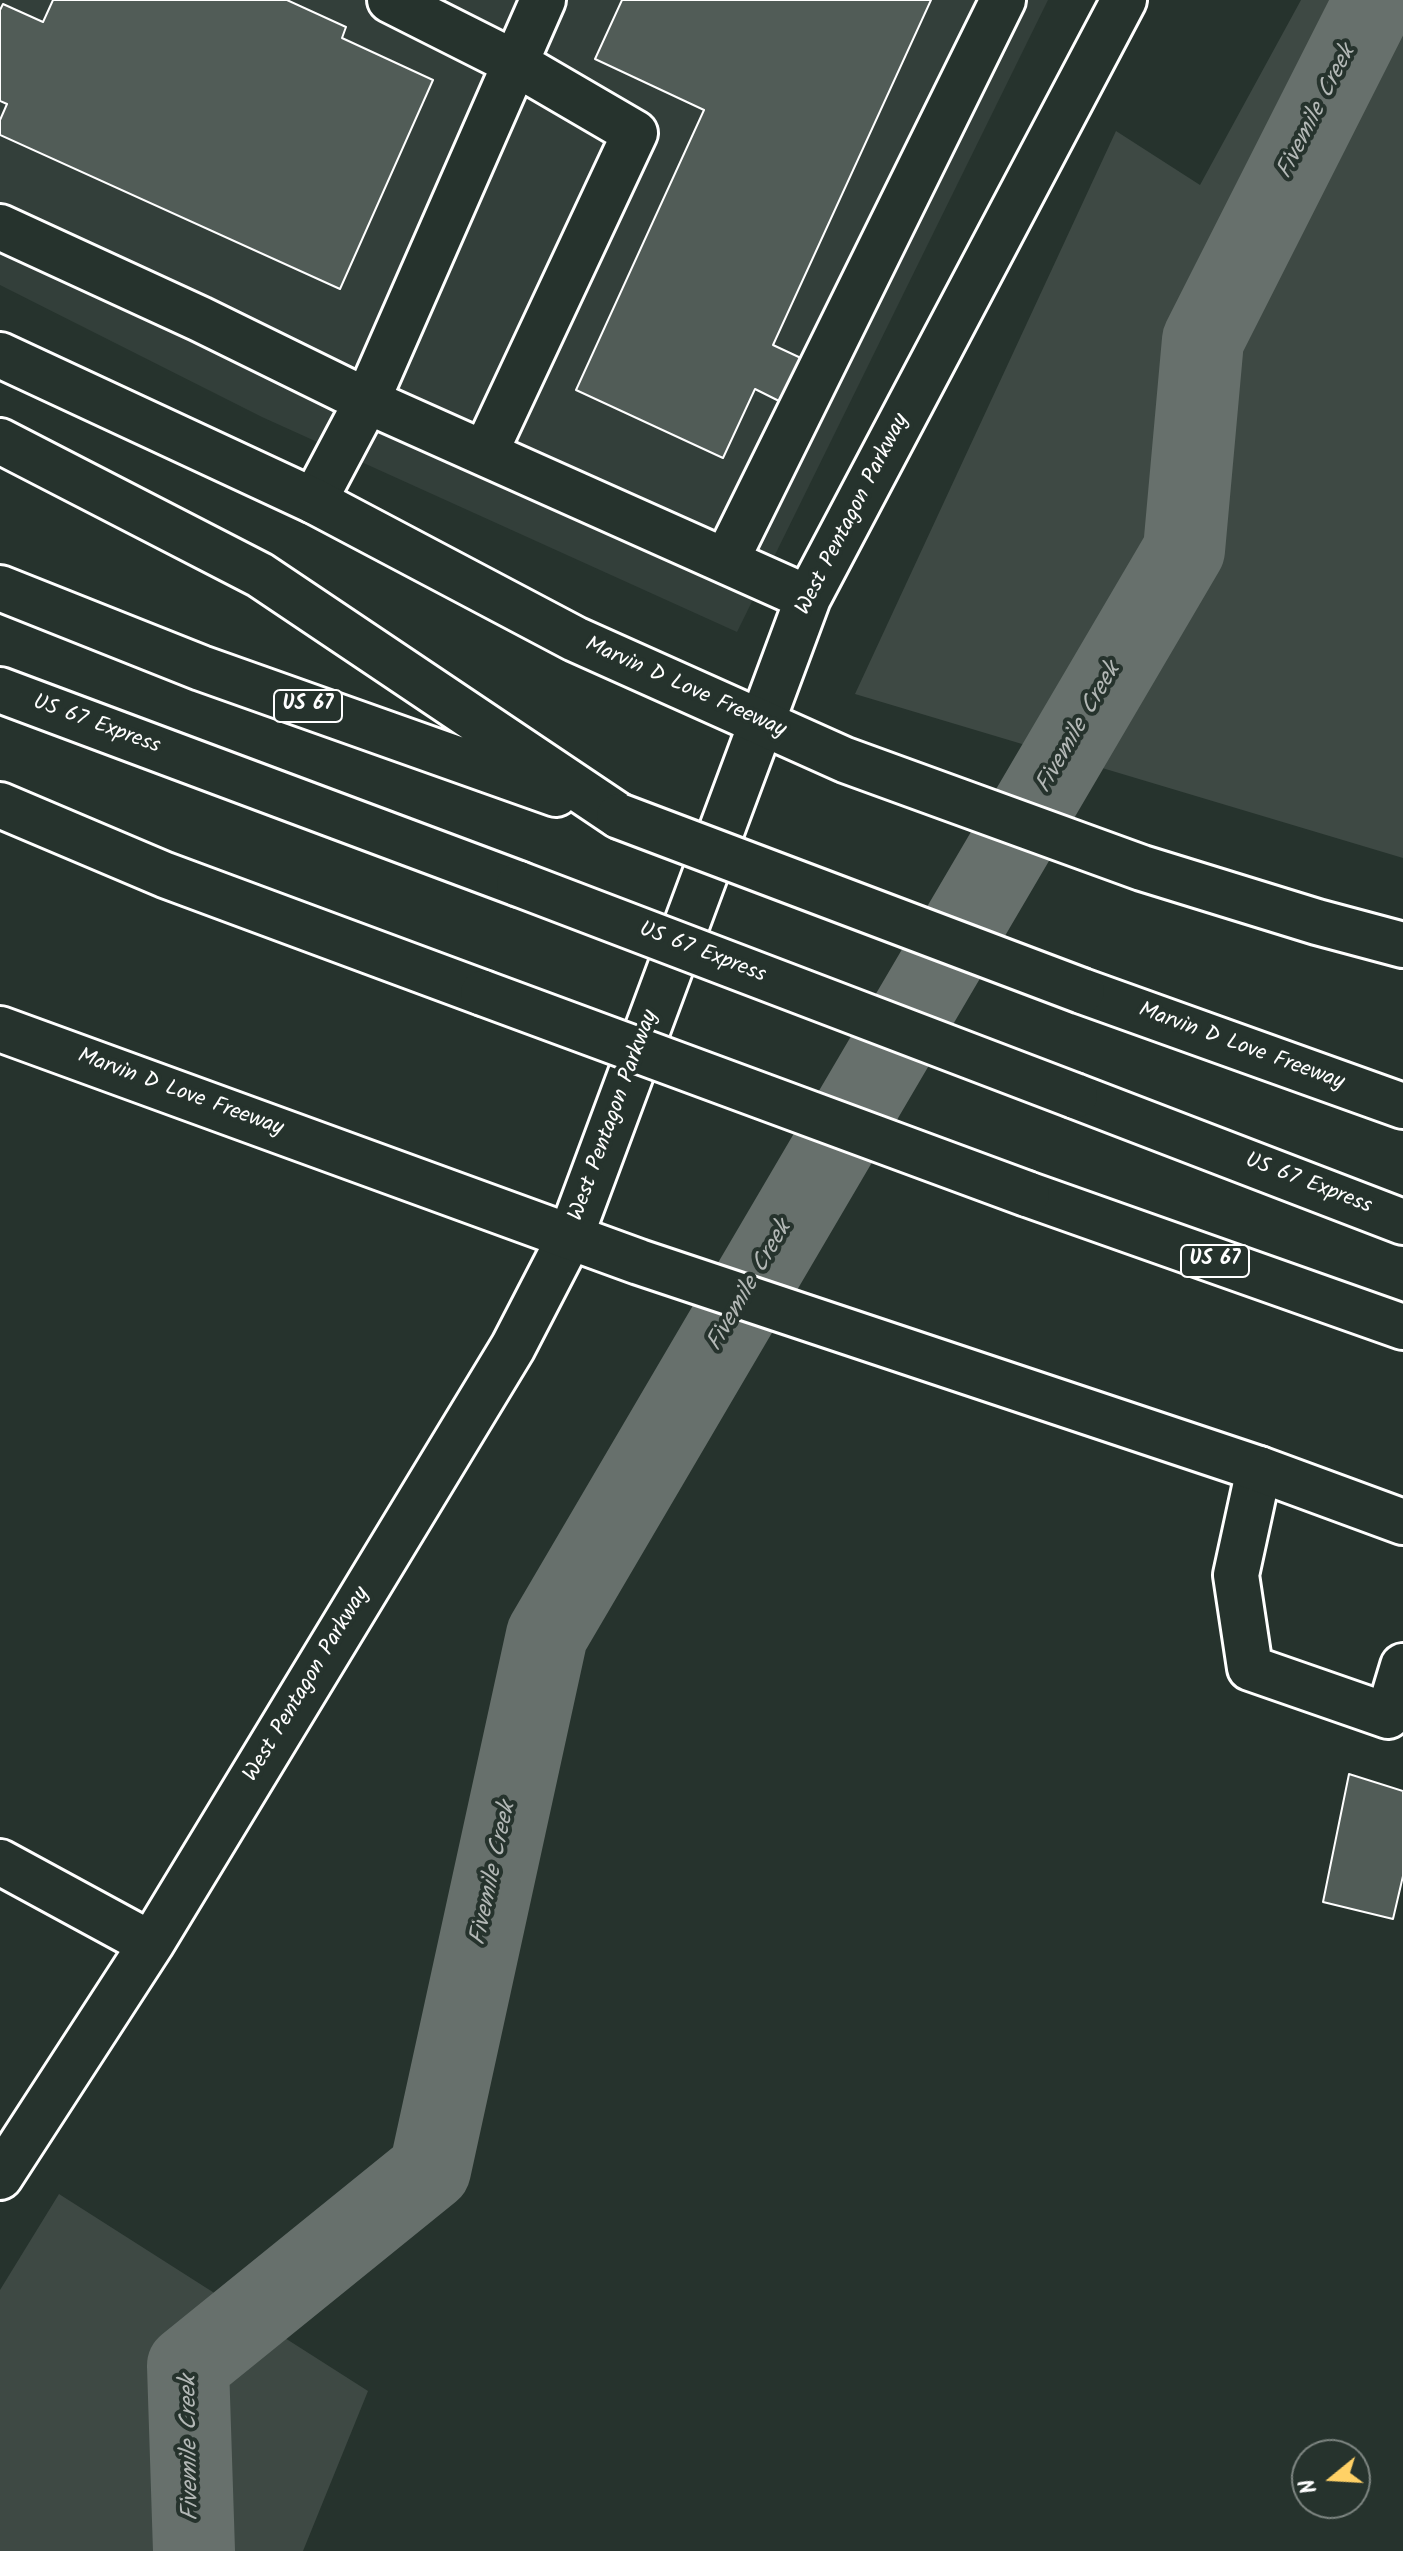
<!DOCTYPE html>
<style>
body{margin:0}
#map{position:relative;width:1403px;height:2551px;overflow:hidden;background:#26332d;font-family:Kalam,sans-serif}
canvas{display:block}
.north{position:absolute;left:1291px;top:2439px;width:80px;height:80px;box-sizing:border-box;background:#26332d;border:2px solid #7d8581;border-radius:50%;rotate:252deg;font-size:22px;font-weight:700;line-height:32px;text-align:center;color:#fff}
.north::after{content:'';display:block;margin:auto;width:28px;height:36px;background:#ffd166;clip-path:polygon(50% 0,100% 100%,50% 72%,0 100%)}
</style>
<div id="map">
<canvas width="1403" height="2551"></canvas>
<div class="north">N</div>
</div>
<script>
const ctx = document.querySelector('canvas').getContext('2d');
ctx.lineJoin = 'round';
function fillPath(path, color) { ctx.fillStyle = color; ctx.fill(path, 'evenodd'); }
const toPath = rows => new Path2D(rows.map(r => 'M' + r).join(''));
function trace(path, color, width, dash) { ctx.strokeStyle = color; ctx.lineWidth = width; ctx.lineCap = dash ? 'butt' : 'round'; ctx.setLineDash(dash || []); ctx.stroke(path); }
function label(font, color, halo, rows, align = 'center') {
  ctx.font = font + ' Kalam,sans-serif'; ctx.lineWidth = 8; ctx.setLineDash([]); ctx.textBaseline = 'middle'; ctx.strokeStyle = halo; ctx.fillStyle = color; for (const [text, x, y, turn = 0] of rows) {
    ctx.save(); ctx.translate(x, y); ctx.rotate((+turn || 0) * Math.PI / 180); ctx.textAlign = isNaN(turn) ? turn : align; if (halo) ctx.strokeText(text, 0, 0); ctx.fillText(text, 0, 0); ctx.restore();
  }
}
fillPath(toPath([
 [0,0,1048,0,737,632,262,417,0,285]
]), '#333f3a');
fillPath(toPath([
 [1301,0,1403,0,1403,858,855,694,1116,131,1200,185],
 [59,2194,368,2391,303,2551,0,2551,0,2290]
]), '#3e4944');
trace(toPath([
 [194,2551,188,2366,430,2170,547,1635,1184,550,1203,340,1375,0]
]), '#67706c', 82);
const building = toPath([
 [53,0,287,0,346,27,342,38,433,80,340,289,0,135,0,120,7,104,0,101,0,10,3,4,43,22,53,0],
 [622,0,931,0,773,345,803,359,783,403,755,389,723,458,576,390,704,110,595,59,622,0],
 [1349,1774,1403,1791,1403,1876,1393,1919,1323,1902,1349,1774]
]);
fillPath(building, '#515c57');
trace(building, '#fff', 2);
const minor = toPath([
 [390,0,515,63,635,133,485,453],
 [0,227,200,319,367,401,808,598],
 [314,501,367,401,543,0],
 [726,561,1003,0],
 [1259,1469,1236,1575,1250,1668,1388,1716,1403,1666],
 [0,1862,151,1944],
 [0,2177,151,1944,513,1347,571,1235,808,598,1124,0]
]);
const major = toPath([
 [0,355,314,501,575,639,845,760,1142,868,1317,922,1403,945],
 [0,1029,639,1262,1259,1469,1403,1522]
]);
const highway = toPath([
 [0,441,260,575,619,816],
 [0,588,201,668,556,794],
 [0,690,519,884],
 [0,805,165,875,483,993],
 [1082,991,1403,1106],
 [1075,1096,1403,1222],
 [1027,1194,1403,1327]
]);
trace(minor, '#fff', 50);
trace(major, '#fff', 50);
trace(highway, '#fff', 50);
trace(minor, '#26332d', 44);
trace(major, '#26332d', 44);
trace(highway, '#26332d', 44);
const highwayBridge = toPath([
 [619,816,1082,991],
 [519,884,1075,1096],
 [483,993,1027,1194]
]);
trace(highwayBridge, '#fff', 50, []);
trace(highwayBridge, '#26332d', 44);
for (const [x, y, w] of [
 [308,706,68],
 [1215,1261,68]
]) { const box = new Path2D(); box.roundRect(x - w / 2, y - 16, w, 32, 6); ctx.fillStyle = '#26332d'; ctx.fill(box); trace(box, '#fff', 2); }
label('bold 20px', '#fff', null, [
 ["US 67",308,706],
 ["US 67",1215,1261]
]);
label('22px', '#fff', '#26332d', [
 ["West Pentagon Parkway",854,515,-63],
 ["Marvin D Love Freeway",685,689,24],
 ["US 67 Express",96,726,20],
 ["US 67 Express",702,954,21],
 ["Marvin D Love Freeway",1241,1048,20],
 ["Marvin D Love Freeway",180,1094,20],
 ["West Pentagon Parkway",615,1116,-70],
 ["US 67 Express",1308,1185,21],
 ["West Pentagon Parkway",308,1685,-59]
]);
label('italic 24px', '#b3b8b6', '#26332d', [
 ["Fivemile Creek",1318,113,-63],
 ["Fivemile Creek",1080,729,-60],
 ["Fivemile Creek",751,1287,-60],
 ["Fivemile Creek",495,1874,-78],
 ["Fivemile Creek",192,2448,-91]
]);
</script>
